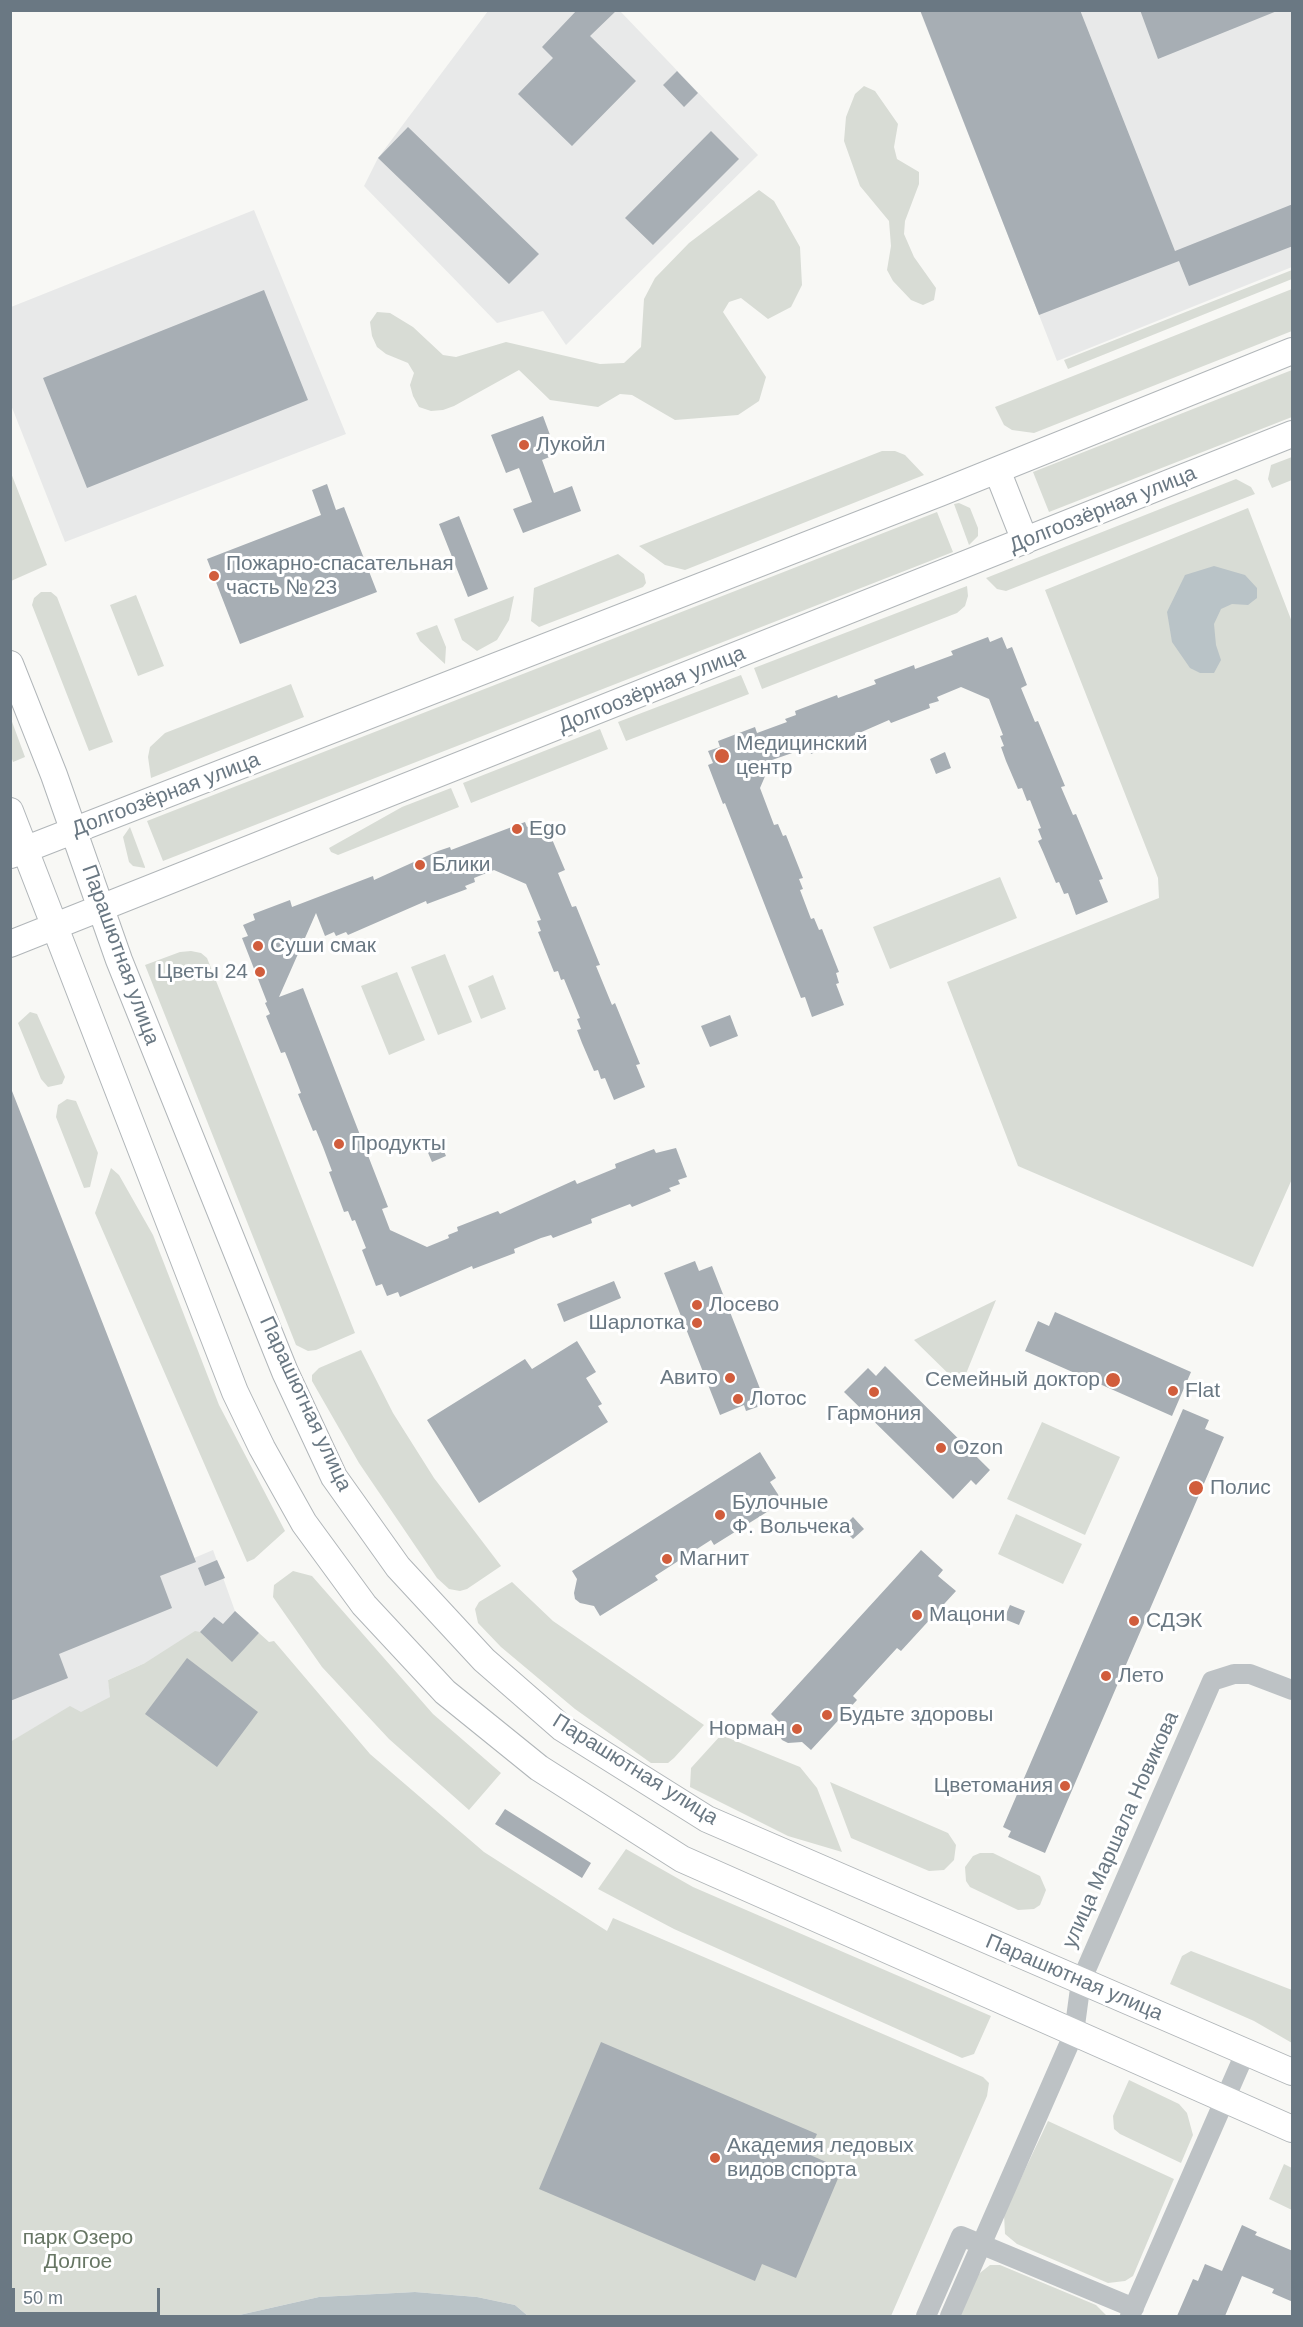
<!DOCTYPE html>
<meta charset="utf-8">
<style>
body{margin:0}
#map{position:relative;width:1303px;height:2327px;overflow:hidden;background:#f8f8f5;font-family:Arial,sans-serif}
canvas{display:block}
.frame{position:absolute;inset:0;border:12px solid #6a7883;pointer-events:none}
.scale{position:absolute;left:12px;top:2288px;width:148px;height:27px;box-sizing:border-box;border:3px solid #6a7883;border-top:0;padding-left:8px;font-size:18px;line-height:21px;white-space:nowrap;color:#6a7883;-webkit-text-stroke:4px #fff;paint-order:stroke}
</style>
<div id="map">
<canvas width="1303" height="2327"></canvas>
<div class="frame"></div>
<div class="scale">50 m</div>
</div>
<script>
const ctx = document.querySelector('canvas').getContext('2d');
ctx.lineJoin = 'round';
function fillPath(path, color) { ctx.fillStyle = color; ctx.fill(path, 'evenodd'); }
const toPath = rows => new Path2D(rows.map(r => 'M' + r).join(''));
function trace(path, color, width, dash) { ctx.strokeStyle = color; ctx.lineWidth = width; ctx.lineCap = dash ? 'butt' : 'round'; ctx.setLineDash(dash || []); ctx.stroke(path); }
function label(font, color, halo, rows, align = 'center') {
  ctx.font = font + ' Arial,sans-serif'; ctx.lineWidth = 6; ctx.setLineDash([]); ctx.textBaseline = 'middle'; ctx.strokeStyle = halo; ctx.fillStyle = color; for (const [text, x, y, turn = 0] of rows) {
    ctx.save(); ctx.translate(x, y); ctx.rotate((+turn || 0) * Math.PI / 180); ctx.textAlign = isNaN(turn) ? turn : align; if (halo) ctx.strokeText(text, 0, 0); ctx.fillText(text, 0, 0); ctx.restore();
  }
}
fillPath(toPath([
 [488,11,620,11,758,155,566,345,543,311,497,323,364,186,378,158],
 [920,11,1292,11,1292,267,1057,361],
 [254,210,346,434,65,542,11,405,11,307],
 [10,1089,194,1558,213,1550,235,1611,259,1633,232,1662,145,1663,108,1680,111,1697,81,1713,70,1707,11,1742]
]), '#e8e9e9');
fillPath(toPath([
 [864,86,875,91,898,124,894,147,897,159,919,172,919,184,905,221,904,234,914,257,936,288,934,300,923,305,911,300,893,281,887,270,891,246,889,221,860,186,844,141,846,117,855,94],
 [759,190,774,201,800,247,802,285,791,307,768,319,741,298,729,302,723,312,766,377,759,401,738,415,675,420,632,395,620,394,598,407,550,400,519,370,454,406,443,410,431,411,419,407,413,396,410,385,414,373,408,363,386,354,377,347,372,336,370,322,377,312,390,313,413,327,443,355,456,357,506,342,600,364,624,363,641,347,644,299,655,278,689,243],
 [1292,270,1292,279,1068,369,1064,360],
 [1292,289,1292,331,1034,433,1012,430,1004,425,995,407],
 [1292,370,1292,417,1049,512,1033,472],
 [882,451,895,451,905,455,924,475,685,570,665,565,639,546],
 [1292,457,1292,480,1272,488,1268,479,1271,465],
 [11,473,47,565,11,581,10,581],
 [1236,479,1251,487,1255,494,1006,591,997,589,986,578],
 [959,503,970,508,978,528,978,536,969,545,954,504],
 [1248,508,1292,622,1292,1179,1253,1267,1018,1166,947,982,1159,898,1158,878,1045,590],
 [937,512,953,552,163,861,147,821],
 [618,554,644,574,646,583,643,587,539,627,531,621,534,588],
 [967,586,968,596,965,606,957,613,762,689,754,668],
 [41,592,51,592,57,597,113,742,89,751,32,605,34,598],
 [136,595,164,666,138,676,110,605],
 [514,596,509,620,497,640,477,651,462,640,454,619],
 [437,625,446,647,445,664,420,641,416,633],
 [741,675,749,694,626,741,618,722],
 [291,684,304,717,151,778,148,757,150,747,165,733],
 [11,719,25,757,13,762,11,756],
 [600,729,608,749,471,803,463,783],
 [451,788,459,807,338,855,331,852,329,848,402,807],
 [130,827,145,867,145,868,133,866,129,862,123,837],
 [1000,877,1017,918,890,969,873,927],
 [191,951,201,953,207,958,355,1333,316,1350,308,1351,296,1345,145,965,180,952],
 [445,954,472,1022,438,1035,411,967],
 [397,972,425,1040,389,1055,361,986],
 [493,975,506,1009,481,1019,468,986],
 [30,1012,37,1014,65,1077,62,1084,48,1087,41,1079,18,1023],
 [67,1099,76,1101,98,1153,90,1187,84,1188,56,1117,58,1105],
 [111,1168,119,1175,153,1235,219,1405,285,1531,254,1559,247,1562,95,1213],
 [996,1300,961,1386,914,1340],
 [361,1350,393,1413,434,1478,501,1566,467,1589,460,1591,449,1589,437,1578,359,1463,312,1381,312,1375,319,1368],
 [1042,1422,1120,1457,1085,1535,1007,1499],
 [1016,1514,1082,1544,1063,1584,998,1554],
 [293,1571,312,1576,433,1714,501,1773,469,1810,389,1739,322,1667,273,1597,274,1585],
 [512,1582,553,1621,704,1725,674,1758,668,1763,651,1763,575,1709,501,1647,478,1623,475,1609,479,1602],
 [195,1631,200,1632,232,1661,259,1633,269,1642,274,1641,370,1754,484,1852,607,1931,613,1918,983,2077,989,2083,987,2096,891,2316,528,2316,515,2305,477,2297,415,2292,319,2297,235,2316,11,2316,10,1742,70,1706,81,1712,110,1697,108,1680,145,1663],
 [721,1735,800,1767,817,1788,842,1852,788,1836,690,1787,691,1768],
 [830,1782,948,1833,956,1845,954,1860,944,1870,929,1871,851,1838],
 [626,1849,693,1887,991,2016,974,2054,962,2058,674,1929,598,1889],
 [980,1853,993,1853,1040,1876,1046,1890,1040,1905,1034,1909,1018,1910,970,1887,966,1881,965,1867,973,1856],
 [1191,1951,1292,1990,1292,2043,1254,2021,1170,1984,1182,1956],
 [1129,2080,1179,2104,1187,2113,1193,2135,1181,2163,1120,2134,1114,2129,1113,2116],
 [1048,2121,1174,2179,1133,2276,1125,2281,1108,2283,1017,2244,1005,2234,1004,2214],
 [1284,2164,1292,2168,1292,2210,1269,2199],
 [990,2265,1000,2265,1096,2305,1107,2316,959,2316,976,2276]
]), '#d8dcd5');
fillPath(toPath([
 [1214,566,1245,575,1257,588,1257,598,1248,605,1232,604,1221,609,1214,624,1216,645,1221,660,1214,673,1200,673,1190,668,1172,642,1167,612,1185,575],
 [415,2292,477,2297,515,2305,528,2316,235,2316,319,2297]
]), '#b9c3c7');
fillPath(toPath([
 [577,10,617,10,590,36,636,81,572,146,518,94,553,58,542,47],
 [920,10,1080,10,1175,251,1293,204,1293,246,1189,286,1179,261,1039,315],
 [1140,10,1277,10,1277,11,1158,59],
 [677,71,698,93,684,107,663,85],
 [408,127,539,254,509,284,378,158],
 [711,131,739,159,653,245,625,218],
 [264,290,308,400,87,488,43,378],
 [543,416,557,454,542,460,554,493,572,486,581,511,523,533,513,509,532,502,519,468,506,473,491,435],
 [327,484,336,510,344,507,377,592,240,644,207,559,321,515,312,490],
 [459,516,488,589,468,597,439,524],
 [988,637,990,642,1002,637,1007,649,1012,647,1027,685,1021,688,1035,722,1038,721,1065,786,1061,787,1073,815,1076,814,1103,879,1099,880,1108,902,1076,915,1068,893,1064,894,1059,882,1056,883,1043,852,1038,841,1042,839,1038,829,1041,828,1030,800,1027,801,1022,788,1018,789,1006,761,1001,747,1004,746,1000,736,1003,735,989,699,961,687,937,697,939,701,929,704,930,708,891,723,889,720,811,754,810,750,799,754,798,751,772,760,760,788,774,825,778,824,783,836,786,835,803,878,799,879,803,889,800,890,811,919,814,918,819,930,822,929,839,972,836,973,839,983,836,984,844,1005,812,1017,805,997,801,998,725,803,723,804,708,765,713,763,708,751,720,747,718,741,755,727,757,733,787,722,785,719,796,715,795,711,837,695,838,698,876,684,874,680,914,665,915,669,953,655,951,651],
 [945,752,951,768,936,774,930,759],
 [525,822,527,827,539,822,544,834,549,832,565,870,558,873,572,907,576,906,600,965,596,966,612,1005,615,1003,640,1064,636,1065,645,1087,614,1100,605,1078,601,1079,598,1070,594,1071,582,1043,577,1030,581,1029,577,1019,580,1018,564,979,561,980,558,971,554,972,538,932,541,931,537,921,541,920,526,884,494,870,474,878,475,882,465,886,467,889,427,904,426,901,348,935,346,932,336,936,334,932,325,936,316,913,279,997,303,988,388,1207,382,1209,390,1230,427,1247,449,1238,448,1235,458,1231,457,1227,498,1211,500,1214,575,1180,577,1184,616,1168,615,1164,654,1149,656,1153,676,1148,687,1177,678,1180,680,1184,669,1188,671,1191,632,1207,630,1204,591,1219,592,1223,553,1238,551,1235,541,1238,514,1249,515,1253,473,1269,472,1266,400,1297,398,1292,387,1296,382,1284,376,1286,362,1250,366,1248,355,1220,352,1221,348,1211,344,1212,329,1172,332,1171,323,1147,316,1130,313,1131,298,1094,301,1093,289,1062,285,1052,281,1053,266,1016,270,1014,265,1003,267,1002,242,938,248,936,243,925,255,920,253,914,290,900,292,907,373,876,374,880,438,851,450,847,451,850],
 [730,1015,738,1036,710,1047,701,1026],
 [12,1091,196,1562,160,1576,172,1608,59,1654,68,1678,10,1701],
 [440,1142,446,1156,432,1162,426,1148],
 [695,1261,699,1271,712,1266,766,1404,746,1411,744,1405,720,1415,664,1273],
 [614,1281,621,1298,564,1322,557,1304],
 [1055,1312,1191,1372,1172,1416,1025,1351,1038,1321,1049,1326],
 [577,1341,596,1372,586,1378,602,1404,598,1406,608,1422,479,1503,427,1420,525,1359,532,1369],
 [885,1366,990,1470,976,1485,971,1480,953,1499,844,1392,868,1368,876,1376],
 [1183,1409,1209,1420,1205,1429,1224,1437,1045,1853,1008,1837,1011,1831,1003,1827],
 [760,1452,776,1478,770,1482,783,1502,714,1545,711,1540,686,1556,655,1576,658,1580,600,1616,594,1606,580,1603,575,1599,574,1593,577,1579,572,1571],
 [853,1517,864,1529,853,1539,842,1528],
 [921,1550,943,1570,938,1576,956,1591,901,1651,897,1648,853,1696,857,1700,811,1750,802,1742,788,1743,782,1740,779,1735,778,1721,771,1714],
 [217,1560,225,1578,205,1586,198,1568],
 [1010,1605,1025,1611,1019,1625,1004,1619],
 [235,1611,259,1633,232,1662,200,1632,214,1617,223,1624],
 [187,1658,258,1712,217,1767,145,1714],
 [505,1809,591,1863,582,1878,495,1824],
 [601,2042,817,2134,808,2154,842,2169,796,2278,762,2264,755,2281,539,2189],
 [1242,2225,1257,2232,1255,2235,1293,2251,1293,2302,1272,2293,1274,2289,1242,2276,1225,2316,1177,2316,1193,2279,1198,2281,1205,2264,1222,2271]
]), '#a7aeb4');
const major = toPath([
 [997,470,1025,541],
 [10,664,54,775,119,960,285,1372,334,1477,398,1567,484,1660,562,1728,707,1819,1292,2072],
 [10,811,235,1392,262,1448,304,1523,364,1605,445,1692,539,1768,682,1859,1292,2129],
 [11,855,940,493,1292,351],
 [10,944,1292,434]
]);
trace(major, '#b1b6b9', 28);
trace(toPath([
 [926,2316,961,2236,1134,2308],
 [950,2316,1074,2033,1081,1981,1212,1681,1234,1674,1250,1674,1292,1690],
 [1130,2316,1246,2051]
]), '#bdc2c5', 20);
trace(major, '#fff', 26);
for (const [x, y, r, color] of [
 [524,445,6,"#d15d3c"],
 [214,576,6,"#d15d3c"],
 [722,756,8,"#d15d3c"],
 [517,829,6,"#d15d3c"],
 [420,865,6,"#d15d3c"],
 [258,946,6,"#d15d3c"],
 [260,972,6,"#d15d3c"],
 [339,1144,6,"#d15d3c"],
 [697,1305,6,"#d15d3c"],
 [697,1323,6,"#d15d3c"],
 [730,1378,6,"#d15d3c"],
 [1113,1380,8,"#d15d3c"],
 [1173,1391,6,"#d15d3c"],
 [874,1392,6,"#d15d3c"],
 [738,1399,6,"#d15d3c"],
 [941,1448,6,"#d15d3c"],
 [1196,1488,8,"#d15d3c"],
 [720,1515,6,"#d15d3c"],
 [667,1559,6,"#d15d3c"],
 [917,1615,6,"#d15d3c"],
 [1134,1621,6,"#d15d3c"],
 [1106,1676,6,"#d15d3c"],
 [827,1715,6,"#d15d3c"],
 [797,1729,6,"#d15d3c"],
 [1065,1786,6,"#d15d3c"],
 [715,2158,6,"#d15d3c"]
]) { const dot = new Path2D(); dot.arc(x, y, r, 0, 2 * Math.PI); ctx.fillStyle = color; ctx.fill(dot); trace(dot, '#fff', 2); }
label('21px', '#6a7883', '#fff', [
 ["Лукойл",536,445],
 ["Пожарно-спасательная",226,564],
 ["часть № 23",226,588],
 ["Медицинский",736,744],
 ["центр",736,768],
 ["Ego",529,829],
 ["Блики",432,865],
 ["Суши смак",270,946],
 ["Цветы 24",248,972,"right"],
 ["Продукты",351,1144],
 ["Лосево",709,1305],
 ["Шарлотка",685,1323,"right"],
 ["Авито",718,1378,"right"],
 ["Семейный доктор",1100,1380,"right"],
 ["Flat",1185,1391],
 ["Лотос",750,1399],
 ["Гармония",874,1414,"center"],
 ["Ozon",953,1448],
 ["Полис",1210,1488],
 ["Булочные",732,1503],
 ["Ф. Вольчека",732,1527],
 ["Магнит",679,1559],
 ["Мацони",929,1615],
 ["СДЭК",1146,1621],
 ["Лето",1118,1676],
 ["Будьте здоровы",839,1715],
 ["Норман",785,1729,"right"],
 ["Цветомания",1053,1786,"right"],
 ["Академия ледовых",727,2146],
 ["видов спорта",727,2170]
], 'left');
label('21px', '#6a7883', '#fff', [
 ["Долгоозёрная улица",1103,510,-22],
 ["Долгоозёрная улица",652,690,-22],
 ["Долгоозёрная улица",166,795,-21],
 ["Парашютная улица",120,955,70],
 ["Парашютная улица",305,1404,65],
 ["Парашютная улица",635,1770,32],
 ["улица Маршала Новикова",1121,1830,-66],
 ["Парашютная улица",1074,1978,23]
]);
label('21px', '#677664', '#fff', [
 ["парк Озеро",78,2238],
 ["Долгое",78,2262]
]);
</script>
